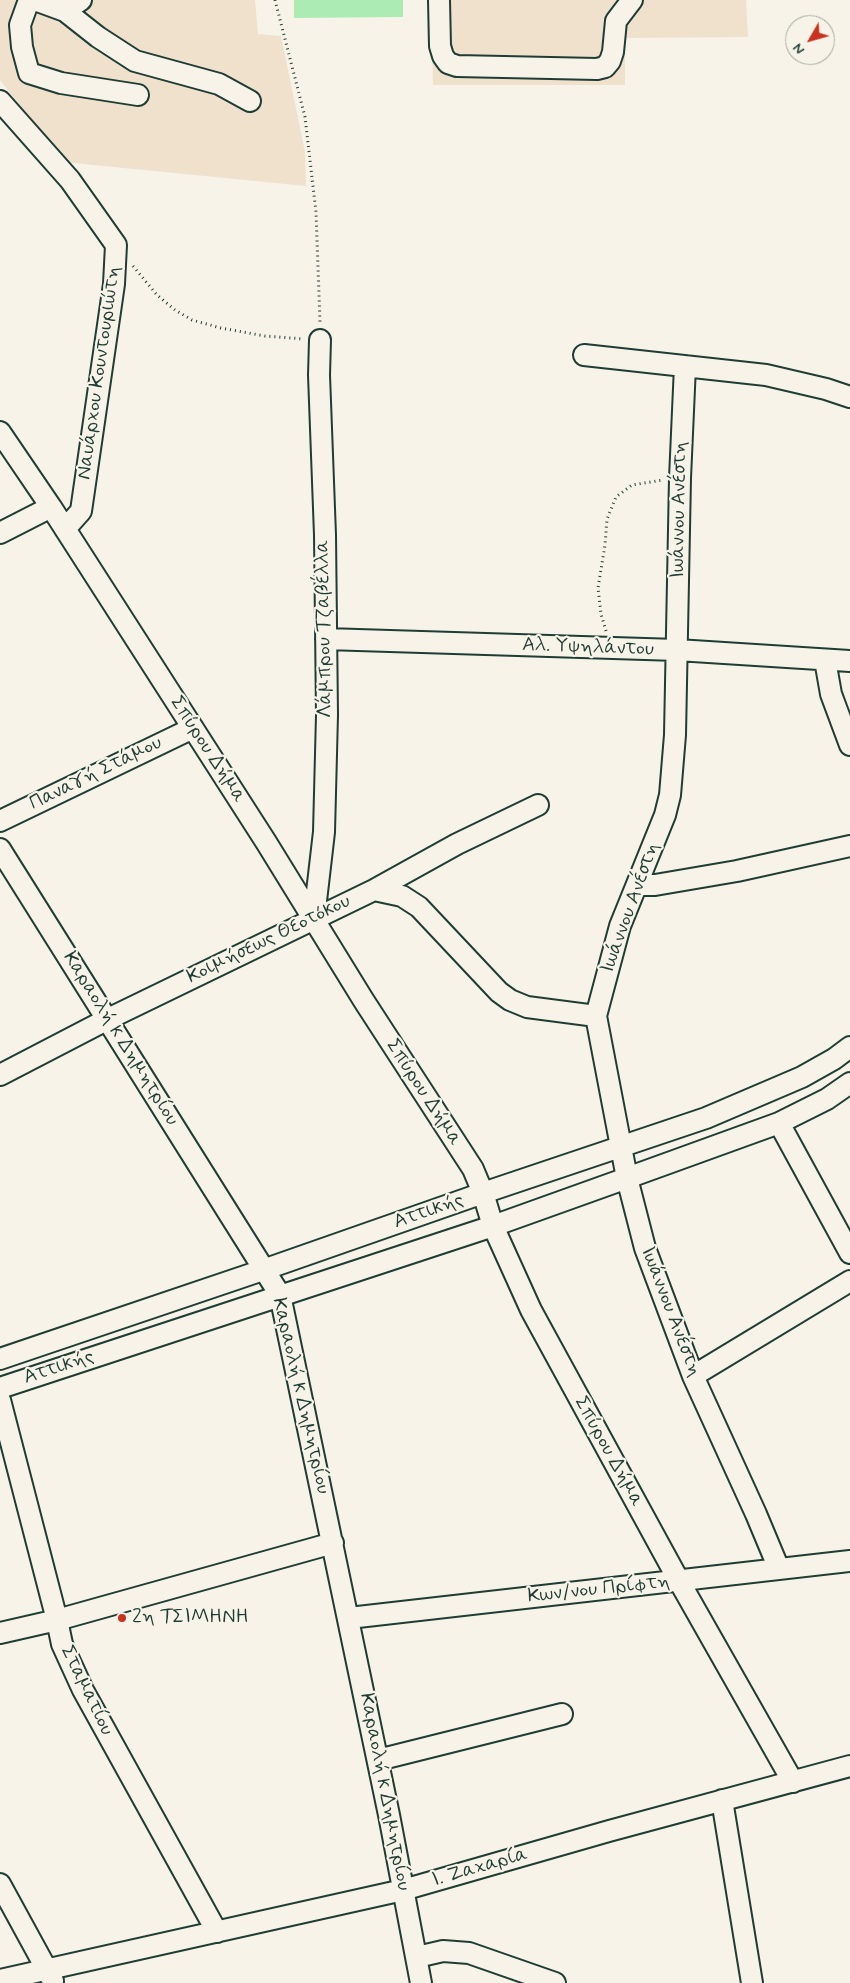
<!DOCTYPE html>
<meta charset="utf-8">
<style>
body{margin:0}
#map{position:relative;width:850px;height:1983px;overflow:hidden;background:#f7f3e8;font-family:Mynerve,sans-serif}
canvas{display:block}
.north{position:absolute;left:785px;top:15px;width:50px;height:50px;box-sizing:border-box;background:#f7f3e8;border:1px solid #a1aaa0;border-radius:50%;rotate:232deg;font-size:14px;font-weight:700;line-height:20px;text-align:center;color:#1f3d34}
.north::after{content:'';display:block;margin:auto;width:18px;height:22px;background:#c8321e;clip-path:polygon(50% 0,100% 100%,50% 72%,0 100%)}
</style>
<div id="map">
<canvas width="850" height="1983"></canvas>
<div class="north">N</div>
</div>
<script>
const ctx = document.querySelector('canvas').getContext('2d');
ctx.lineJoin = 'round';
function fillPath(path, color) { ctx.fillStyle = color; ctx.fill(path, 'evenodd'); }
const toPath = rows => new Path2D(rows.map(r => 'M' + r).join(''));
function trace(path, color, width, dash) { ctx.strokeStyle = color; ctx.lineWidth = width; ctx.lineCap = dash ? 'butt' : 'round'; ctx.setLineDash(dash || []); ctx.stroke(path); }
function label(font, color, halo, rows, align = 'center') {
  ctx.font = font + ' Mynerve,sans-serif'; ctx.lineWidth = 4.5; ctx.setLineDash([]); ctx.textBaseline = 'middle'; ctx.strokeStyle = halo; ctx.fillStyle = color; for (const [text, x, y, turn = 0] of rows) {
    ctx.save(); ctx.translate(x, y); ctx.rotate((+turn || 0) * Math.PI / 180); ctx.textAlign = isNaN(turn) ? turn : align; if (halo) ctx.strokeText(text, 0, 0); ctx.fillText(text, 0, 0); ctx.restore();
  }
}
fillPath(toPath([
 [0,0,255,0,258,34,281,36,305,152,306,186,63,162,0,80],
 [431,0,746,0,748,37,625,38,625,85,433,85]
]), '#f0e1cd');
fillPath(toPath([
 [294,0,403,0,403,17,294,18]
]), '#acebb3');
const minor = toPath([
 [29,0,20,25,22,47,29,73,61,83,138,95],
 [35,0,65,11,98,37,135,61,219,84,250,101],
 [439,0,440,46,443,56,448,63,457,66,597,69,605,67,610,61,613,52,616,21,632,0],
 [65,11,81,0],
 [0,101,70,180,116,245,114,284,81,511,65,529],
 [584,355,766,375,826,389,850,397],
 [685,366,680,478,675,735,670,795,665,815,620,926,596,1016,627,1178,645,1248,693,1376,756,1514,779,1569],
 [0,432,51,507,266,842,364,1001,473,1169,483,1193,493,1226,531,1310,679,1581,793,1782],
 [0,533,51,507],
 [326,639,677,650,850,661],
 [825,660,831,694,850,745],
 [0,821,193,728],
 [0,849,280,1295,389,1815,421,1983],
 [637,885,655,885,737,871,850,846],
 [374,890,402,896,419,907,499,992,510,1000,527,1007,596,1016],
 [314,918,324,832,327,715,325,535,319,375,320,340],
 [0,1075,108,1019,374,890,457,844,538,805],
 [779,1123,850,1253],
 [0,1359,263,1270,483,1193,706,1118,802,1077,834,1059,850,1047],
 [693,1376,850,1281],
 [0,1388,493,1226,627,1178,779,1123,827,1099,850,1083],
 [0,1400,57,1620,62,1644,83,1690,217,1932],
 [349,1618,850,1561],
 [0,1633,57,1620,333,1543],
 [378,1760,562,1714],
 [722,1800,752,1983],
 [0,1884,53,1981],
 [417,1957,443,1951,469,1953,555,1983],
 [0,1980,403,1890,609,1831,850,1766]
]);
trace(minor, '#1f3d34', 24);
trace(toPath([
 [275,0,305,117,316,212,320,322],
 [133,266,157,295,175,310,192,320,221,328,265,336,304,339],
 [606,631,601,614,598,588,605,545,607,519,616,497,632,485,663,480]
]), '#1f3d34', 3, [1, 4]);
trace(minor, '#f7f3e8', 20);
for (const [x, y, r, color] of [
 [122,1618,5,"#c8321e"]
]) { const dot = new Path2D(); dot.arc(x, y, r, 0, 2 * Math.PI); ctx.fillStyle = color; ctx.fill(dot); trace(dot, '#f7f3e8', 2); }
label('20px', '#1f3d34', '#f7f3e8', [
 ["Ναυάρχου Κουντουριώτη",100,373,-82],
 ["Ιωάννου Ανέστη",680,510,-89],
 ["Λάμπρου Τζαβέλλα",325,629,-91],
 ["Αλ. Υψηλάντου",588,648,2],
 ["Σπύρου Δήμα",207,750,57],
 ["Παναγή Στάμου",96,774,-26],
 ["Ιωάννου Ανέστη",631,908,-70],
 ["Κοιμήσεως Θεοτόκου",269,940,-26],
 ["Καραολή κ Δημητρίου",120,1039,58],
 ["Σπύρου Δήμα",423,1093,57],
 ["Αττικής",429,1212,-19],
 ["Ιωάννου Ανέστη",670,1312,69],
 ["Αττικής",59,1368,-18],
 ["Καραολή κ Δημητρίου",300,1396,77],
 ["Σπύρου Δήμα",608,1452,61],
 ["Κων/νου Πρίφτη",599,1590,-6],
 ["Σταματίου",86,1691,64],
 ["Καραολή κ Δημητρίου",384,1792,79],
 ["Ι. Ζαχαρία",480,1868,-16]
]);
label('20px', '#1f3d34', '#f7f3e8', [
 ["2η ΤΣΙΜΗΝΗ",132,1618]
], 'left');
</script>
